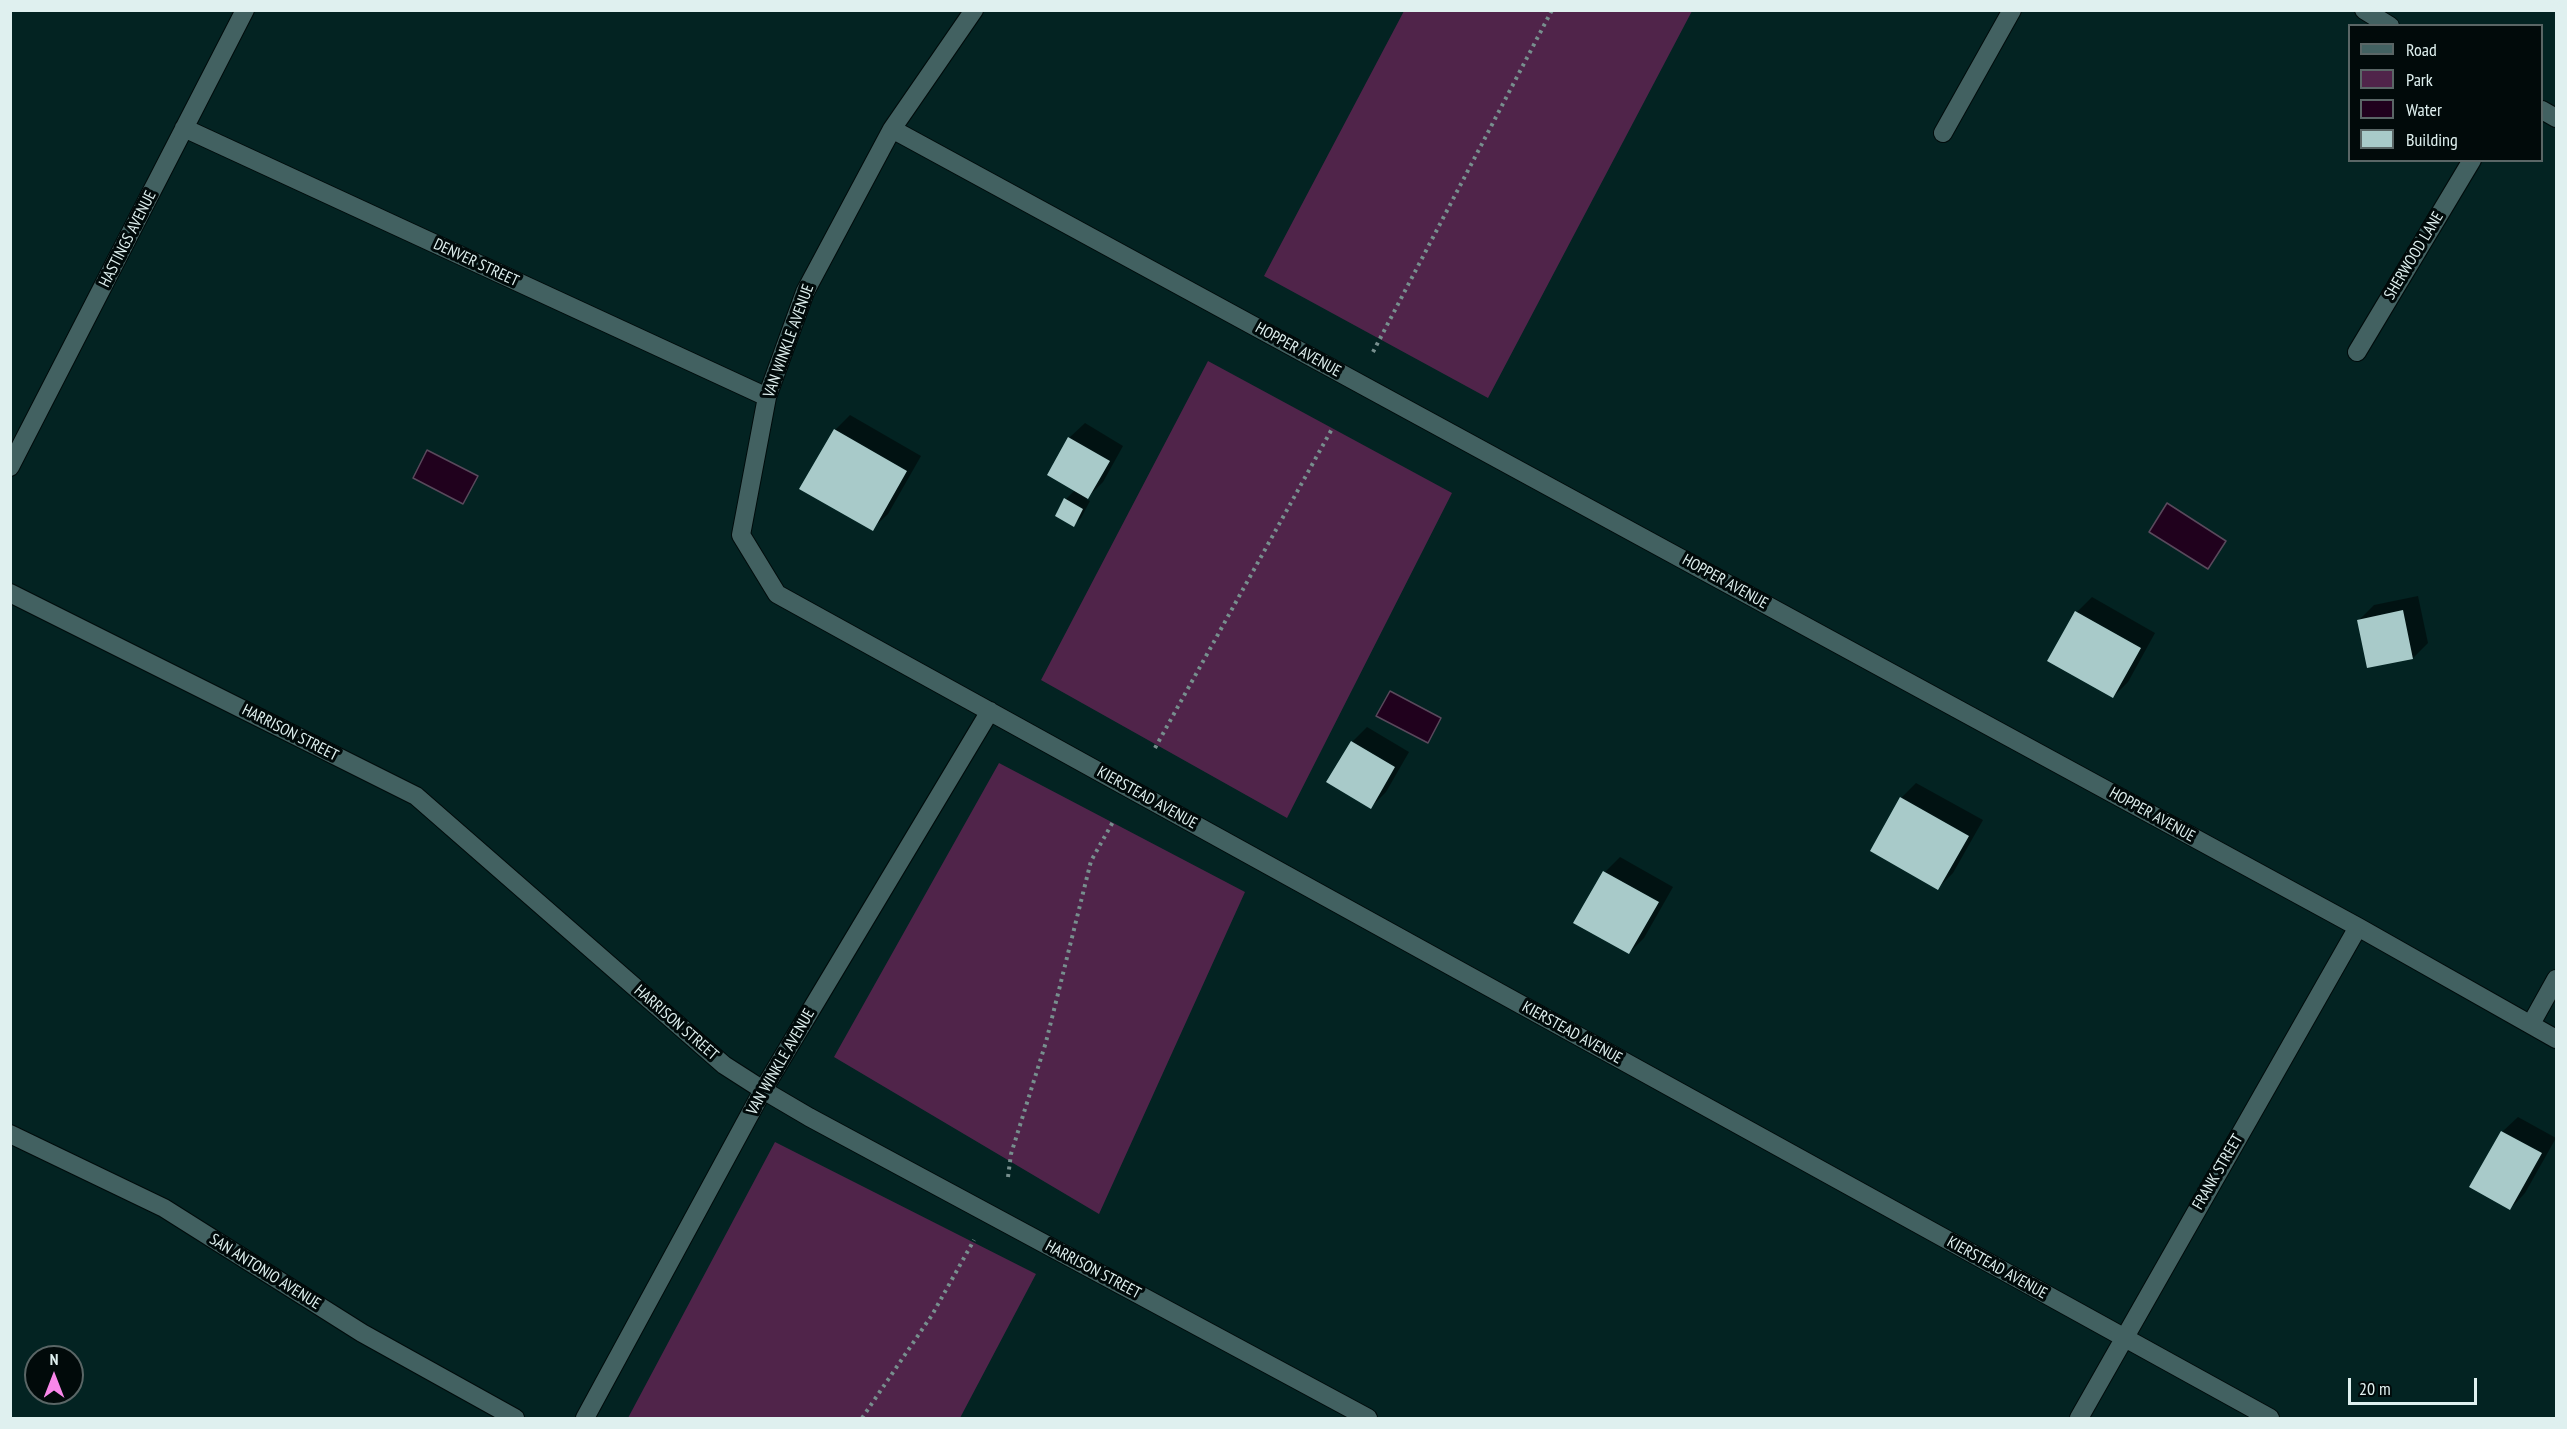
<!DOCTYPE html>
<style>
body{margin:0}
#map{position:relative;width:2567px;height:1429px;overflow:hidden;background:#032322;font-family:"PT Sans Narrow",sans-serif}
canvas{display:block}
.frame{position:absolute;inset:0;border:12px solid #dff0ef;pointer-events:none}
.legend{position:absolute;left:2348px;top:24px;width:195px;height:138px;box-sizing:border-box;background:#010a0a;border:2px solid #5a6666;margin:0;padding:8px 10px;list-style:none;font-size:18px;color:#dff0ef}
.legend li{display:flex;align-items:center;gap:12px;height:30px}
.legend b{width:30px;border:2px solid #5a6666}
.north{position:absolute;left:24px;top:1345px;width:60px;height:60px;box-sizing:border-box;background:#010a0a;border:2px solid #5a6666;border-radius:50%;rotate:0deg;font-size:16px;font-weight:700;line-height:24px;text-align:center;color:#dff0ef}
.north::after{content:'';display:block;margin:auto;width:21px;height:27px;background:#f987e9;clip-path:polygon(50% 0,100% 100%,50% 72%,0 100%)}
.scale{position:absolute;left:2348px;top:1378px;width:129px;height:27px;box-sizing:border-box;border:3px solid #dff0ef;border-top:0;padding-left:8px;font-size:18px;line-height:21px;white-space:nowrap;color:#dff0ef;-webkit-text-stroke:4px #010a0a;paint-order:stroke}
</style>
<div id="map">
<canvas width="2567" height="1429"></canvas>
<div class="frame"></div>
<ul class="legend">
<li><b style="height:8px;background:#426161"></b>Road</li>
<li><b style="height:16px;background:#50244a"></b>Park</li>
<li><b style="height:16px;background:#20011d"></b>Water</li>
<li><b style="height:16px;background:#a8cac9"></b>Building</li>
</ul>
<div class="north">N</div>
<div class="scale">20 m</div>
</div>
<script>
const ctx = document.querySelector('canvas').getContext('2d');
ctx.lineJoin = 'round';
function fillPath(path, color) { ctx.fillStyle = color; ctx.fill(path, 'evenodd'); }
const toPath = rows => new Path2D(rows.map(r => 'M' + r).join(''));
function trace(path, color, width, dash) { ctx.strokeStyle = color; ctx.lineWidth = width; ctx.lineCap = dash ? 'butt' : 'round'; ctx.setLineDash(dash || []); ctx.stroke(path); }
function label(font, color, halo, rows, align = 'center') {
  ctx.font = font + ' "PT Sans Narrow",sans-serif'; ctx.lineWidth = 6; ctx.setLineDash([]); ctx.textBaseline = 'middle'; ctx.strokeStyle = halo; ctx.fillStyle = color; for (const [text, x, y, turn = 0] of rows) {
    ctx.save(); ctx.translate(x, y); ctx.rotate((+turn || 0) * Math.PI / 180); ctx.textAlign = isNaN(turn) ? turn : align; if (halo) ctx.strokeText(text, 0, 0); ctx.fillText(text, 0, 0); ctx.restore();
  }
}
fillPath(toPath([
 [1404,11,1692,11,1488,398,1264,276],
 [1208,361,1452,493,1287,818,1041,680],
 [999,763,1245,892,1099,1214,834,1057],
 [775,1142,1036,1274,960,1418,628,1418]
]), '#50244a');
const water = toPath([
 [427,450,478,476,463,504,413,478,427,450],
 [2167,503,2226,541,2208,569,2149,532,2167,503],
 [1390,691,1441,718,1428,743,1376,716,1390,691]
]);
fillPath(water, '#20011d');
trace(water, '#59495c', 1.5);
fillPath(toPath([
 [850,415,921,456,888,514,872,529,835,430],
 [1085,423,1123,446,1103,482,1086,499,1090,501,1081,518,1073,525,1066,499,1075,490,1069,438],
 [2418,596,2428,643,2413,658,2359,620,2374,605],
 [2092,597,2155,633,2128,682,2113,697,2077,612],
 [1367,727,1409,752,1386,792,1371,807,1352,742],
 [1916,783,1983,820,1953,873,1938,888,1901,798],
 [1620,857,1673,887,1644,938,1629,953,1576,922,1605,872],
 [2518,1117,2556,1138,2525,1193,2510,1209,2502,1132]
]), '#0007');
fillPath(toPath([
 [834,429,907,471,873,531,799,489],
 [1068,437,1110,461,1088,499,1047,475],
 [1064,498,1083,509,1074,527,1055,516],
 [2403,610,2413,659,2367,668,2357,620],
 [2075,611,2141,648,2113,698,2047,661],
 [1351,741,1395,767,1371,809,1326,782],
 [1900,797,1969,836,1938,890,1870,851],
 [1603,871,1659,902,1629,954,1573,923],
 [2501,1131,2542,1153,2510,1210,2469,1187]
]), '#a8cac9');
const minor = toPath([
 [974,10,892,129,805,292,767,397,741,535,777,594,2270,1418],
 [2364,10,2390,26],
 [2542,110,2556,118],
 [184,128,767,397],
 [892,129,2358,927,2556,1039],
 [1943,133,2012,10],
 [2357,352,2472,160],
 [10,467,245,10],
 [10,593,416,796,724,1065,763,1090,809,1117,1368,1418],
 [2531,1024,2556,979],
 [10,1134,164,1208,362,1333,515,1418],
 [585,1418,763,1090,990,711],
 [2079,1418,2358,927]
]);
trace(minor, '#000b0b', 20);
trace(toPath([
 [1373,352,1552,10],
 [1155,748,1333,427],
 [1008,1177,1011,1154,1046,1042,1091,861,1114,820],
 [862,1418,932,1315,974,1240]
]), '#778f8e', 4, [3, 4.5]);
trace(minor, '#426161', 18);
label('16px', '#dff0ef', '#010a0a', [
 ["HASTINGS AVENUE",128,239,-63],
 ["SHERWOOD LANE",2414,256,-59],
 ["DENVER STREET",476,263,25],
 ["VAN WINKLE AVENUE",789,341,-70],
 ["HOPPER AVENUE",1298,350,29],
 ["HOPPER AVENUE",1725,582,29],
 ["HARRISON STREET",290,733,27],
 ["KIERSTEAD AVENUE",1147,798,29],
 ["HOPPER AVENUE",2152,815,29],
 ["HARRISON STREET",676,1023,41],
 ["KIERSTEAD AVENUE",1572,1033,29],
 ["VAN WINKLE AVENUE",781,1062,-60],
 ["FRANK STREET",2218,1172,-60],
 ["KIERSTEAD AVENUE",1997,1268,29],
 ["HARRISON STREET",1093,1270,28],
 ["SAN ANTONIO AVENUE",265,1272,32]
]);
</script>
